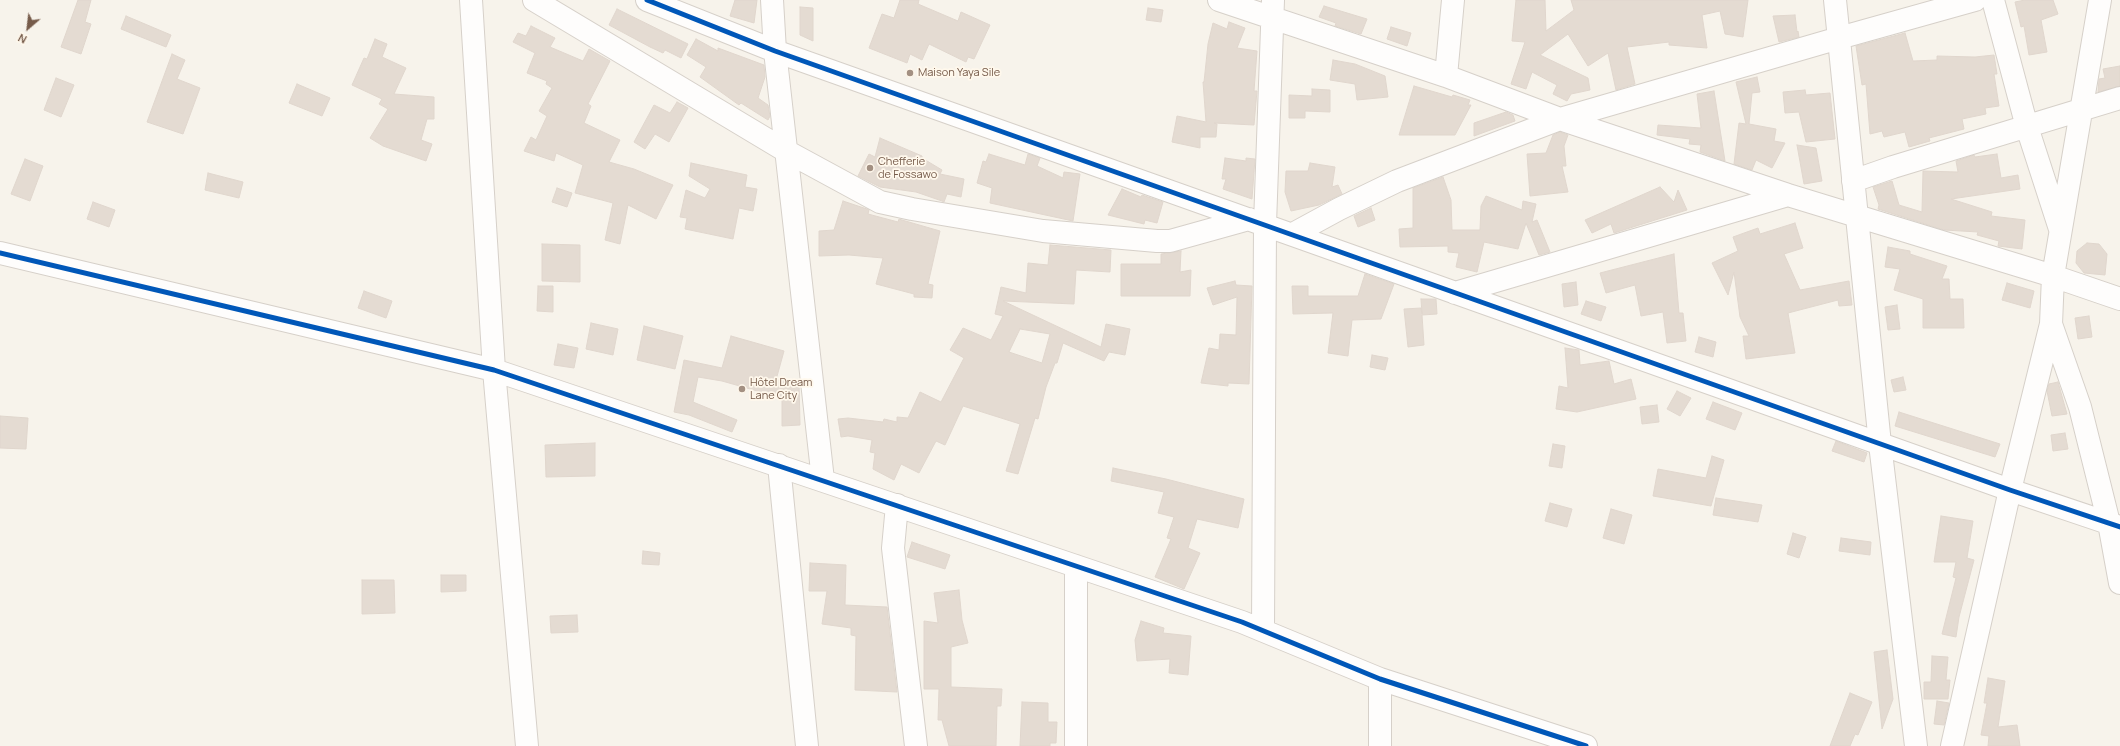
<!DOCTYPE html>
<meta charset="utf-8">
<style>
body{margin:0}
#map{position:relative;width:2120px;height:746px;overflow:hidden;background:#f7f3eb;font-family:Manrope,sans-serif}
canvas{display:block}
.north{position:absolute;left:8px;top:8px;width:40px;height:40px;-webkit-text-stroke:3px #fff8ec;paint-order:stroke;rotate:208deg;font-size:11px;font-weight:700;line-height:16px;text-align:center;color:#765b4a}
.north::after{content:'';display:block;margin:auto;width:14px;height:18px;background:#765b4a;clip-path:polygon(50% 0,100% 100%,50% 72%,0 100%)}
</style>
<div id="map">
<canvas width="2120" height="746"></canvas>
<div class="north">N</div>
</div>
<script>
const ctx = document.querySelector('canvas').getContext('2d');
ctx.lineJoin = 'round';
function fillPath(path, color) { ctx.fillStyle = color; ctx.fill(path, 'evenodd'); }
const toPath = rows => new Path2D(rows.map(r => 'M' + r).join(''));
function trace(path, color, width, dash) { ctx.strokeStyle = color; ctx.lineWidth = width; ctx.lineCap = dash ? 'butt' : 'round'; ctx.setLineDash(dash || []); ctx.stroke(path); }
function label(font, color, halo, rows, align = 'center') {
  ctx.font = font + ' Manrope,sans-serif'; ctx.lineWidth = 3.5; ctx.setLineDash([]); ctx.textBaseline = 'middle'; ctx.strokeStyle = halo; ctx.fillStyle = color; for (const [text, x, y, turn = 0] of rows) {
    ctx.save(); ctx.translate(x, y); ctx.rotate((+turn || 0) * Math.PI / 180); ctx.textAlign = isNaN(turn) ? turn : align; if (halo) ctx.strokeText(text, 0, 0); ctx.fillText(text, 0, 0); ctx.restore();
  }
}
const building = toPath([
 [78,0,91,0,85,22,91,24,81,54,61,47,78,0],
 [735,0,757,0,754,23,730,16,735,0],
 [900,0,919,0,918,4,958,21,961,12,990,25,974,59,968,57,966,62,929,44,922,60,910,54,907,63,869,48,882,14,894,18,900,0],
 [1516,0,1545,0,1546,31,1574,10,1571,0,1748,0,1743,37,1725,34,1720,11,1702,15,1707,48,1669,45,1669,42,1627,47,1635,84,1616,90,1608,53,1588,66,1568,34,1540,55,1588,78,1590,90,1571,94,1567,101,1553,94,1557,85,1532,72,1526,89,1511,84,1525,42,1512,41,1516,0],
 [2025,0,2053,0,2058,14,2041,20,2047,52,2029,55,2024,26,2021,27,2015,2,2025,0],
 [1324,6,1367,19,1361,34,1335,26,1336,23,1319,17,1324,6],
 [800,7,813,8,813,41,800,35,800,7],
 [1148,8,1163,10,1161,22,1146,20,1148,8],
 [617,9,688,44,681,58,665,50,663,53,650,47,609,25,617,9],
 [1795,15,1797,32,1798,31,1799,37,1779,42,1773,16,1795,15],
 [126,16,171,35,166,47,121,29,126,16],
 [1229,22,1245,28,1237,48,1257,51,1254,91,1257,91,1254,125,1214,123,1217,124,1216,137,1200,137,1200,148,1172,142,1177,116,1206,122,1203,82,1204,82,1208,44,1213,23,1227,29,1229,22],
 [531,26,555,38,550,47,583,61,589,49,610,61,588,104,591,106,584,123,620,140,609,162,634,169,673,185,656,219,628,205,620,244,605,240,613,203,575,193,583,165,556,153,554,161,524,151,531,137,536,140,547,116,539,111,552,88,546,84,547,81,527,73,535,53,513,42,518,33,526,36,531,26],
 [1391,27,1411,33,1407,46,1387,39,1391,27],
 [1905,33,1913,61,1937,60,1937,56,1975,57,1994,55,1997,74,1994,74,1999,106,1985,108,1986,114,1962,119,1964,129,1929,138,1930,141,1909,147,1905,132,1884,137,1882,131,1870,134,1866,84,1862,85,1856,46,1905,33],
 [375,39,387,44,382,57,406,68,394,94,434,97,434,119,427,119,421,140,432,144,426,161,383,146,370,138,388,109,379,104,382,99,352,85,364,58,367,59,375,39],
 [696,39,718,51,718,48,764,65,765,77,758,98,768,105,770,116,768,120,741,103,739,105,700,77,706,67,687,55,696,39],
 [172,54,185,60,177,79,200,88,183,134,147,122,172,54],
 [1333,60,1355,64,1385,76,1388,97,1357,100,1355,84,1330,80,1333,60],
 [2120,66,2120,86,2098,92,2099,79,2105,78,2103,69,2120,66],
 [1757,77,1760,92,1752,93,1749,124,1776,129,1774,141,1785,143,1772,168,1756,160,1752,170,1734,164,1739,123,1746,124,1736,82,1757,77],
 [56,78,74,85,61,117,44,110,56,78],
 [297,84,330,98,322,116,289,103,297,84],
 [1414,86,1452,97,1453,95,1470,100,1468,105,1471,105,1455,135,1399,135,1414,86],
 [1312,89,1330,90,1330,112,1305,111,1305,118,1289,118,1289,95,1312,96,1312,89],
 [1805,90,1806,95,1830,93,1835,139,1806,142,1799,112,1785,113,1783,92,1805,90],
 [1714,91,1725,161,1700,152,1701,145,1689,144,1690,139,1657,135,1658,125,1701,128,1697,94,1714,91],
 [677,102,688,108,669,142,655,134,645,149,634,142,654,105,670,113,677,102],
 [1506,112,1513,115,1515,121,1474,136,1474,123,1506,112],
 [1560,132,1568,135,1564,146,1566,166,1562,166,1568,192,1530,196,1527,154,1546,153,1553,135,1560,132],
 [880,138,922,156,922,158,942,170,940,174,964,179,961,197,947,194,944,202,942,201,916,192,880,187,858,176,869,154,875,157,880,138],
 [1797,145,1816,148,1822,181,1804,184,1797,145],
 [989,154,1025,165,1028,154,1040,158,1037,166,1063,178,1064,172,1080,174,1073,221,990,203,992,188,977,183,983,161,986,162,989,154],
 [1997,154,2001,178,2018,175,2020,189,1951,199,1992,212,1991,216,2025,220,2022,249,1998,246,1999,241,1977,235,1978,232,1944,230,1878,209,1879,205,1873,187,1892,181,1899,205,1922,212,1923,171,1958,172,1956,161,1974,155,1975,157,1997,154],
 [1225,158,1246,161,1246,158,1255,159,1252,199,1223,189,1226,179,1222,179,1225,158],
 [25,159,43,166,30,201,11,194,25,159],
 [691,163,747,175,745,187,757,189,753,211,739,208,733,239,685,229,687,218,680,217,686,190,705,198,710,189,689,176,691,163],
 [1310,163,1335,167,1332,187,1338,185,1342,194,1319,205,1291,211,1285,192,1286,171,1308,171,1310,163],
 [208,173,243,182,239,198,205,190,208,173],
 [1443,177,1451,200,1452,230,1480,230,1481,206,1486,196,1522,210,1523,201,1536,204,1532,222,1537,220,1550,252,1539,255,1526,223,1518,249,1484,242,1477,272,1456,267,1459,253,1448,252,1448,246,1400,247,1399,229,1413,228,1413,188,1443,177],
 [1660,187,1674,202,1678,190,1687,210,1614,233,1611,224,1592,233,1585,220,1660,187],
 [557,188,572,193,567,207,552,202,557,188],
 [1122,189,1141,197,1142,195,1163,202,1157,223,1145,220,1144,224,1108,215,1122,189],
 [843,201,867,209,869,210,868,214,898,222,899,219,902,220,940,231,928,284,933,285,932,298,914,297,914,294,876,284,883,258,849,255,819,256,819,231,834,230,843,201],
 [93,202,115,210,109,227,87,219,93,202],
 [1371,208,1375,220,1358,227,1354,216,1371,208],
 [1795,223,1803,248,1784,254,1800,290,1849,281,1852,305,1839,306,1838,300,1788,313,1795,353,1746,359,1743,336,1749,336,1740,317,1734,272,1728,295,1712,263,1738,251,1733,237,1758,228,1760,234,1795,223],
 [2087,243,2099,244,2107,254,2105,275,2084,273,2076,263,2077,251,2087,243],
 [542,244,580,245,580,282,542,281,542,244],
 [1050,245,1111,250,1110,272,1076,270,1074,304,1003,301,1101,347,1106,324,1130,329,1125,355,1109,352,1104,361,1063,343,1057,363,1055,363,1046,387,1038,419,1035,418,1018,474,1006,471,1020,424,963,406,945,445,936,441,919,473,901,464,894,480,873,469,875,453,870,452,872,440,848,436,841,437,838,419,848,418,883,422,884,419,897,422,897,417,908,418,920,392,941,402,964,358,950,350,963,328,991,340,1003,316,995,314,1001,287,1026,293,1028,263,1048,265,1050,245],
 [1020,329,1050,334,1042,363,1009,352,1020,329],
 [1888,247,1910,251,1910,254,1947,266,1942,279,1949,279,1950,299,1963,299,1964,328,1923,328,1923,299,1894,290,1900,269,1885,267,1888,247],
 [1181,251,1180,272,1191,270,1190,296,1121,296,1121,264,1161,264,1161,254,1181,251],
 [1674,254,1679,313,1683,313,1686,341,1667,343,1663,312,1641,316,1635,285,1606,293,1600,273,1674,254],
 [1365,274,1394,284,1381,319,1352,320,1348,356,1328,353,1333,313,1293,314,1292,286,1308,286,1308,296,1358,296,1365,274],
 [1235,281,1236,285,1252,286,1249,384,1228,383,1228,386,1201,383,1209,348,1219,350,1220,334,1236,335,1237,297,1213,305,1207,288,1235,281],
 [1576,282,1578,305,1564,307,1562,284,1576,282],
 [2007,283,2034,291,2030,308,2002,300,2007,283],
 [538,286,553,286,553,312,537,311,538,286],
 [364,291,392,301,386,318,358,308,364,291],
 [1421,299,1436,299,1437,314,1422,315,1424,345,1408,347,1404,309,1421,308,1422,314,1421,299],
 [1586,301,1606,307,1601,321,1581,314,1586,301],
 [1897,305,1900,329,1888,330,1885,307,1897,305],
 [2089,316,2092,337,2078,339,2075,318,2089,316],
 [591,323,618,329,613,355,586,349,591,323],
 [644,326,683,336,675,369,637,360,644,326],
 [731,336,784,351,776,380,799,380,800,425,782,426,782,398,722,381,698,377,693,402,737,420,732,432,689,415,674,412,684,360,722,368,731,336],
 [1699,337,1716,342,1713,357,1695,352,1699,337],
 [558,344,578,348,574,368,554,365,558,344],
 [1565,348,1579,350,1580,365,1609,361,1614,384,1631,379,1636,399,1577,412,1556,409,1559,386,1568,388,1565,348],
 [1372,355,1388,358,1385,370,1370,367,1372,355],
 [1903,377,1906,390,1894,392,1891,380,1903,377],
 [2058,382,2067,414,2052,416,2047,391,2049,384,2058,382],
 [1677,391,1691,398,1680,416,1667,409,1677,391],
 [1713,402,1742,413,1735,430,1706,419,1713,402],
 [1657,405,1659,422,1642,424,1640,407,1657,405],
 [1899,412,2000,444,1995,457,1895,426,1899,412],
 [0,416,28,418,26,449,0,448,0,416],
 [2065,433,2068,449,2053,451,2051,435,2065,433],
 [1836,441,1867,453,1864,462,1832,451,1836,441],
 [595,443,595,476,546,477,545,445,595,443],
 [1553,444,1565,446,1562,468,1549,466,1553,444],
 [1712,456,1724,460,1711,506,1653,496,1658,469,1706,478,1712,456],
 [1113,468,1166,479,1244,499,1238,528,1197,519,1188,548,1200,553,1184,589,1155,577,1171,539,1167,538,1174,517,1158,513,1164,492,1111,481,1113,468],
 [1716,498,1762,505,1758,522,1713,515,1716,498],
 [1550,503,1572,509,1567,527,1545,521,1550,503],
 [1611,509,1632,515,1624,544,1603,538,1611,509],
 [1941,516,1973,521,1967,558,1974,560,1959,617,1956,637,1942,634,1956,578,1953,577,1956,562,1934,562,1941,516],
 [1793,533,1806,537,1799,558,1787,554,1793,533],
 [1841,538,1871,542,1870,555,1839,551,1841,538],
 [912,542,950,555,945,569,907,557,912,542],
 [643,551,660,553,659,565,642,564,643,551],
 [810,563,846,565,845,605,887,607,897,692,855,690,856,636,851,635,851,628,822,624,827,591,809,591,810,563],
 [441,575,466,575,466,591,441,592,441,575],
 [362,580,394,580,395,613,362,614,362,580],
 [959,590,962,620,968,643,951,647,951,687,1002,689,1001,706,997,706,996,746,949,746,942,720,938,720,939,689,924,689,924,621,938,623,934,593,959,590],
 [577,615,578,632,551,633,550,616,577,615],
 [1141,621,1164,628,1163,633,1191,636,1188,675,1169,673,1170,659,1137,661,1135,640,1141,621],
 [1887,650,1893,699,1882,729,1874,652,1887,650],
 [1932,656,1948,657,1946,680,1950,680,1948,699,1924,699,1924,682,1931,682,1932,656],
 [1988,678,2005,681,1998,727,2017,725,2020,746,1988,746,1989,736,1981,735,1987,703,1984,703,1988,678],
 [1850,693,1872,702,1858,735,1855,734,1850,746,1830,746,1850,693],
 [1937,701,1949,703,1944,725,1934,724,1937,701],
 [1022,702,1048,703,1048,722,1057,722,1056,743,1050,743,1050,746,1020,746,1022,702]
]);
fillPath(building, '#e4dbd2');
trace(building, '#e0d6cd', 1);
const minor = toPath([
 [471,0,494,370,527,746],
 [534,0,786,151,880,202,912,209,1043,231,1157,241,1170,241,1249,219],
 [647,0,775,51,2010,490,2120,527],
 [772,0,775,51,823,480],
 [1219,0,1446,76,1560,119,1788,195,2053,276,2120,299],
 [1835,0,1880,444,1916,746],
 [1993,0,2027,127,2060,229],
 [1446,76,1453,0],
 [1853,181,1893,167,2120,98],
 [1293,234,1339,209,1397,181,1560,119,1839,38,1975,0],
 [0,253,494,370,1242,622,1380,679,1586,746],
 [1455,293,1788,195],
 [2051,324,2080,407,2109,523,2120,583],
 [779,465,807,746],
 [897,505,893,548,916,746],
 [1076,566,1076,746],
 [1263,629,1265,224,1273,0],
 [1380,746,1380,679],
 [1952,746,2010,490,2051,324,2053,276,2100,0]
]);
trace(minor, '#d6d0c9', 24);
trace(minor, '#fefdfc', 22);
trace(toPath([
 [647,0,775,51,2010,490,2120,527],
 [0,253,494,370,1242,622,1380,679,1586,746]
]), '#0057b8', 5);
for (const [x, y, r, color] of [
 [910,73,4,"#a39082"],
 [870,168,4,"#a39082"],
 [742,389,4,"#a39082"]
]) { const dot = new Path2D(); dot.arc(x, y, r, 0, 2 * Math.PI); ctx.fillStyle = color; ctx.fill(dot); trace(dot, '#fff8ec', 1.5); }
label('11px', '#765b4a', '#fff8ec', [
 ["Maison Yaya Sile",918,73],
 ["Chefferie",878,162],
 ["de Fossawo",878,175],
 ["Hôtel Dream",750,383],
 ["Lane City",750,396]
], 'left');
</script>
